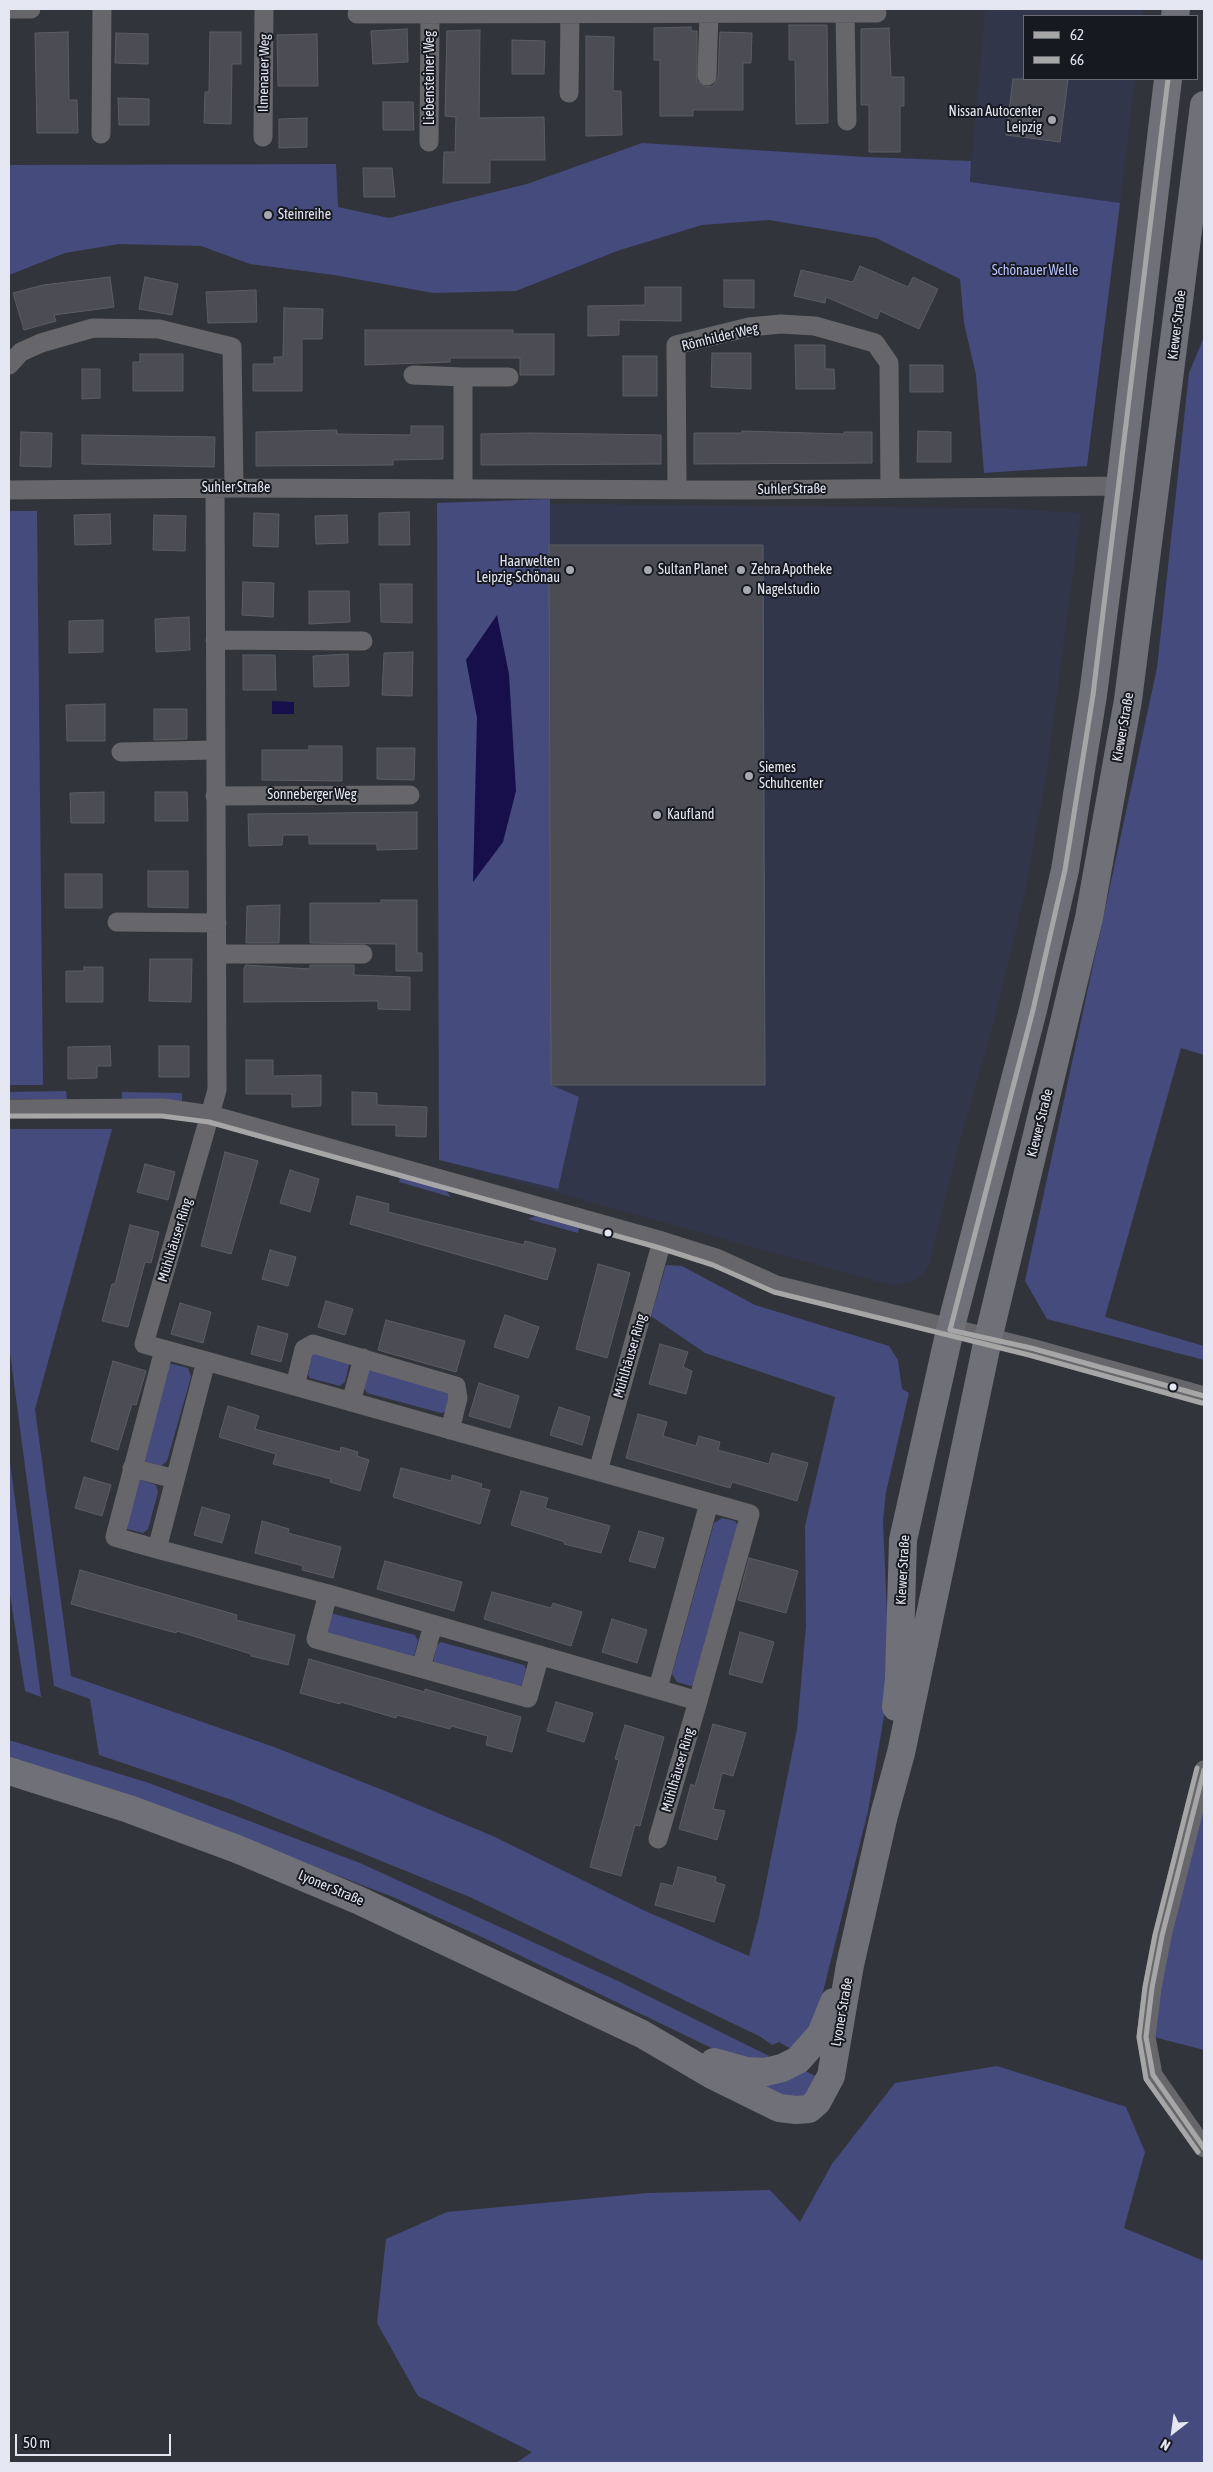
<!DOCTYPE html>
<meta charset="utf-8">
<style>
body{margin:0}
#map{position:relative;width:1213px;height:2472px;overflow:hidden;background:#32343c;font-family:"Asap Condensed",sans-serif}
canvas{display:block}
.frame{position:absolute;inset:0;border:10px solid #e4e6f2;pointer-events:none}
.legend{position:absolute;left:1023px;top:15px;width:175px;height:65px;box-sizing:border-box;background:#171920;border:1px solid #696b74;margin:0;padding:6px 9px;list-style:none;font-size:15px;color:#e4e6f2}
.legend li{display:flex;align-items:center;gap:10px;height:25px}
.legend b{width:25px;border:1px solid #696b74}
.north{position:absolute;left:1148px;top:2407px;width:50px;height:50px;-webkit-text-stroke:4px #171920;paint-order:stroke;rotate:210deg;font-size:14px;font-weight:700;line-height:20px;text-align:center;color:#e4e6f2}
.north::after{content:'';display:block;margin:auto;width:18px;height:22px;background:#e4e6f2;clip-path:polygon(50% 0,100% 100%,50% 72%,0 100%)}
.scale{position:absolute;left:15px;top:2434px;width:156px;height:22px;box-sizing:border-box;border:2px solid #e4e6f2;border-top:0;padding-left:6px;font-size:15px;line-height:18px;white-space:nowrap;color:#e4e6f2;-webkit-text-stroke:4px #171920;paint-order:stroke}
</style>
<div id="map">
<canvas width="1213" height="2472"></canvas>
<div class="frame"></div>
<ul class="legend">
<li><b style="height:6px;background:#a6a6a6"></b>62</li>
<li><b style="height:6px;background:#a6a6a6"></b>66</li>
</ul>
<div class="north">N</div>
<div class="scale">50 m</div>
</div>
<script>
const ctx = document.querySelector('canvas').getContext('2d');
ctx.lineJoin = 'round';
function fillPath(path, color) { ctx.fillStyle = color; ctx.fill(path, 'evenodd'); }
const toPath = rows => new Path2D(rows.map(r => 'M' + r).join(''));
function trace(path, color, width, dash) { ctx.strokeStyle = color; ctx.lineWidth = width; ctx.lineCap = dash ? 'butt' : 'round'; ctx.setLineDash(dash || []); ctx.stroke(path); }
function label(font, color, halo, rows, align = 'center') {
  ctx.font = font + ' "Asap Condensed",sans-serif'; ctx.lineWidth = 4; ctx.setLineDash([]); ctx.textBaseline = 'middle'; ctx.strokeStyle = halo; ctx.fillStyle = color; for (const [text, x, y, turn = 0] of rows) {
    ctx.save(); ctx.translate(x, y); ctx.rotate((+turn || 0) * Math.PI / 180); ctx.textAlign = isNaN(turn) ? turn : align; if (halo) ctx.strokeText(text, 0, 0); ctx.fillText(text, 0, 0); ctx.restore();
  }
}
fillPath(toPath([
 [985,9,1143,9,1142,16,1024,16,1024,79,1135,79,1120,203,970,182],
 [437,503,1001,508,1081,513,1046,777,1024,897,994,1021,957,1151,929,1265,923,1274,914,1281,892,1285,883,1283,439,1160]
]), '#32364b');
fillPath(toPath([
 [642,143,866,157,971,161,970,182,1120,203,1087,466,984,473,976,375,964,323,960,279,876,238,769,220,702,225,617,251,516,291,433,293,334,275,250,264,201,246,119,244,65,253,9,275,9,165,336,164,338,207,389,218,527,184],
 [1204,337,1204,1055,1181,1048,1105,1317,1204,1346,1204,1360,1047,1319,1025,1281,1157,668,1189,373],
 [550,499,551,1085,579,1097,558,1189,439,1160,437,503],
 [9,511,37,511,43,1085,9,1085],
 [66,1091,67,1099,9,1099,9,1092],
 [122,1092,182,1093,182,1101,122,1099],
 [9,1129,112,1129,35,1409,71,1676,274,1747,385,1791,495,1837,643,1910,749,1956,759,1917,797,1729,806,1626,805,1526,835,1397,705,1353,651,1316,666,1265,682,1266,755,1305,889,1346,898,1360,902,1389,909,1393,886,1492,883,1521,889,1661,884,1716,868,1811,818,2012,805,2034,791,2049,779,2042,772,2045,761,2037,472,1898,232,1800,99,1755,90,1699,54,1686,9,1345],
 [400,1176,446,1191,451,1197,399,1182],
 [536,1216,579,1228,578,1233,528,1219],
 [318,1351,347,1360,349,1365,345,1382,340,1386,310,1378,308,1375,312,1354],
 [172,1364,188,1368,191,1377,167,1461,161,1466,144,1461,168,1365],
 [372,1368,445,1387,450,1399,445,1412,441,1413,367,1393,364,1388,367,1372],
 [9,1454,41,1697,25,1691,9,1588],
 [140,1480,156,1485,158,1492,148,1529,143,1533,127,1529,133,1485],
 [722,1518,735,1521,739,1527,697,1683,691,1686,677,1682,672,1674,714,1523],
 [330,1613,415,1635,418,1641,414,1656,412,1659,325,1634],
 [441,1642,524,1665,526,1669,521,1687,433,1663,437,1645],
 [9,1740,149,1783,360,1863,620,1982,769,2056,761,2060,730,2057,484,1938,393,1897,160,1807,9,1760],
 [1204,1780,1204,2050,1150,2036],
 [997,2066,1126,2107,1145,2152,1124,2228,1204,2261,1204,2463,516,2463,532,2452,418,2396,377,2323,386,2239,447,2212,648,2193,770,2190,800,2222,832,2164,895,2083],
 [805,2071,820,2078,804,2096,792,2100,756,2090,762,2083]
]), '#454b7c');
fillPath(toPath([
 [497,615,509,674,516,791,503,842,473,882,477,718,466,660],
 [272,701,294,702,294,714,272,714]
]), '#160f4b');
const building = toPath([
 [789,25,827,25,828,123,796,124,795,60,789,60,789,25],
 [691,27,691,31,697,31,697,81,706,87,713,86,718,77,720,32,752,33,751,63,743,63,743,110,693,110,693,116,660,116,660,60,654,60,654,28,691,27],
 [889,28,891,77,904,77,904,106,900,106,900,152,869,152,869,105,861,105,861,29,889,28],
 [407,29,408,62,373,64,371,31,407,29],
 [480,30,479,118,544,117,545,160,490,160,490,183,443,183,444,152,455,152,456,117,445,116,447,31,480,30],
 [68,32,69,100,77,100,78,133,37,133,35,33,68,32],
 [210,32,241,32,241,64,232,64,231,124,204,123,205,92,209,92,210,32],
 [116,33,148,34,148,64,115,63,116,33],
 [317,34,318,86,278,86,277,35,317,34],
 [586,36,614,37,613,91,621,91,622,135,586,136,586,36],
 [512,40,545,41,544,74,512,74,512,40],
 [1013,79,1068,79,1060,142,1006,135,1013,79],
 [118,98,149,99,149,125,119,125,118,98],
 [383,102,413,102,414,130,383,130,383,102],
 [307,118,307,147,279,148,279,119,307,118],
 [363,168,392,168,395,197,364,197,363,168],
 [860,266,908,287,913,277,938,289,919,329,880,311,877,319,826,297,825,303,794,296,801,270,853,282,860,266],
 [110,277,114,307,54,315,56,321,24,330,13,293,43,285,110,277],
 [145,277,178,284,172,315,139,309,145,277],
 [724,280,754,280,754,308,724,307,724,280],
 [645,287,681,287,681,321,619,320,619,335,588,336,588,306,645,305,645,287],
 [256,290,257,322,208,323,206,292,256,290],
 [284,308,323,309,322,339,302,339,302,391,253,391,253,364,274,364,274,357,283,357,284,308],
 [365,330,513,330,513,334,554,334,554,375,520,375,520,358,450,358,450,362,365,365,365,330],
 [795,345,825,345,825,369,834,369,835,389,796,389,795,345],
 [712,353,751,353,751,389,711,387,712,353],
 [140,354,183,354,183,391,133,391,133,362,140,362,140,354],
 [623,356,657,356,657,396,623,396,623,356],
 [910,365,943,365,943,392,910,392,910,365],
 [82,369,100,369,100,398,82,399,82,369],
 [411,426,443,426,443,459,393,460,393,465,256,466,256,432,337,430,337,434,411,435,411,426],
 [742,431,844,434,844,432,872,432,872,463,694,464,694,433,742,433,742,431],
 [918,431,951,432,951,462,917,462,918,431],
 [21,432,52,433,51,467,20,466,21,432],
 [530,433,661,435,661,464,481,465,481,434,530,433],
 [82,435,215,437,214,467,82,464,82,435],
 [409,512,410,545,379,545,379,513,409,512],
 [254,513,279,514,278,547,253,546,254,513],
 [110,514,111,544,75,545,74,515,110,514],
 [154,515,186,516,185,551,153,550,154,515],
 [347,515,348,543,316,544,315,516,347,515],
 [549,545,763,545,765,1085,551,1085,549,545],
 [243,582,274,583,273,617,242,615,243,582],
 [380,584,412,584,412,623,381,622,380,584],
 [309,591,349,591,350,622,309,624,309,591],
 [189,617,190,650,156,652,155,619,189,617],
 [103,620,103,652,69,653,69,621,103,620],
 [413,652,412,696,382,695,384,653,413,652],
 [348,654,349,686,314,687,313,656,348,654],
 [243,655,275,655,276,690,243,690,243,655],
 [105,704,105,741,67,741,66,705,105,704],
 [154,709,187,709,187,739,154,740,154,709],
 [309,746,342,746,342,781,262,780,262,750,309,750,309,746],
 [377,748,415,748,414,780,377,779,377,748],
 [104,792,104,823,71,823,70,793,104,792],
 [155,792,187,792,188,821,155,821,155,792],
 [417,812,417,849,377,850,377,844,309,844,309,835,283,835,282,845,249,846,248,814,417,812],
 [148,871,188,871,188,908,148,907,148,871],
 [65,874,102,874,102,908,65,908,65,874],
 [381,900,417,900,417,953,422,953,422,971,396,971,396,944,310,943,310,903,381,903,381,900],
 [280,905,279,943,246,943,247,906,280,905],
 [150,959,192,959,191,1002,149,1001,150,959],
 [246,965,310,969,310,965,354,965,354,975,410,977,410,1010,378,1009,378,1001,244,1002,244,968,246,965],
 [84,967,103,967,103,1002,66,1002,66,971,84,971,84,967],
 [110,1046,111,1066,97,1066,97,1078,68,1079,68,1047,110,1046],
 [159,1046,189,1046,189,1077,159,1077,159,1046],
 [246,1060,273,1060,273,1076,321,1075,321,1106,292,1107,292,1094,246,1094,246,1060],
 [352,1092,377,1093,377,1105,427,1107,426,1137,396,1136,396,1125,352,1125,352,1092],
 [225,1152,258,1161,231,1254,201,1246,225,1152],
 [145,1164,175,1172,168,1200,137,1192,145,1164],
 [290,1170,319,1179,310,1212,280,1203,290,1170],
 [357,1196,389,1204,388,1212,524,1245,525,1241,556,1249,547,1280,350,1224,357,1196],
 [130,1225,159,1232,151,1263,145,1262,128,1327,102,1321,112,1284,115,1284,130,1225],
 [270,1250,296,1257,288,1286,262,1279,270,1250],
 [598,1264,630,1273,607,1358,576,1349,598,1264],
 [326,1301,353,1309,345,1335,318,1327,326,1301],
 [180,1303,211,1312,203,1343,171,1334,180,1303],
 [505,1315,539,1327,528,1358,494,1347,505,1315],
 [386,1320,465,1341,456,1372,378,1350,386,1320],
 [258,1326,288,1334,281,1362,251,1354,258,1326],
 [660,1344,688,1352,683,1367,692,1371,686,1394,649,1384,660,1344],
 [113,1361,146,1371,136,1405,132,1404,118,1450,91,1441,113,1361],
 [479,1383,519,1396,510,1428,469,1416,479,1383],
 [228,1406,259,1416,255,1429,340,1452,341,1447,358,1452,357,1456,369,1460,360,1491,330,1482,331,1479,273,1464,276,1454,219,1437,228,1406],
 [559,1407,590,1417,582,1445,550,1435,559,1407],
 [638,1414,667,1422,663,1436,696,1446,699,1436,720,1442,718,1450,769,1464,772,1453,808,1463,797,1501,732,1482,730,1488,626,1458,638,1414],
 [401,1468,451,1481,452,1475,482,1484,481,1488,490,1490,480,1524,393,1497,401,1468],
 [84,1477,111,1485,102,1516,75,1508,84,1477],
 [521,1491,548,1498,545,1508,610,1526,601,1553,564,1544,565,1542,511,1525,521,1491],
 [202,1507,230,1515,222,1543,194,1535,202,1507],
 [262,1521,289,1529,288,1533,341,1547,333,1578,302,1570,303,1566,255,1553,262,1521],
 [639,1531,664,1538,655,1568,629,1561,639,1531],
 [749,1558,798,1571,786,1613,738,1600,749,1558],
 [385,1561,462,1582,454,1611,377,1589,385,1561],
 [80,1570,237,1615,236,1620,295,1635,288,1665,251,1656,251,1654,177,1631,176,1633,71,1604,80,1570],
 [492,1592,551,1608,553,1603,582,1612,571,1646,484,1619,492,1592],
 [612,1619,647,1630,637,1663,602,1652,612,1619],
 [740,1632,774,1642,762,1683,729,1674,740,1632],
 [309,1659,425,1692,425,1689,521,1717,512,1752,486,1745,488,1736,451,1726,450,1729,397,1715,396,1718,341,1702,340,1704,300,1693,309,1659],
 [556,1702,593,1713,584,1742,547,1731,556,1702],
 [713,1724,746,1733,733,1776,722,1773,713,1809,725,1811,717,1840,679,1829,691,1784,695,1786,713,1724],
 [625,1725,664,1737,640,1826,635,1825,621,1876,590,1867,619,1760,615,1759,625,1725],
 [678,1867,716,1877,715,1882,725,1885,714,1922,655,1905,661,1883,673,1886,678,1867]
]);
fillPath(building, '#4b4c54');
trace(building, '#5b5d64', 1);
trace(toPath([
 [9,9,31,9],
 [845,12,847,121],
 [357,14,877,13],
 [707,76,709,13],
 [569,93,570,12],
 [101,134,102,9],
 [263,137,264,9],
 [429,142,430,14],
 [9,365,21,352,41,343,93,328,159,329,232,347,234,488],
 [413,375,463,377],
 [463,489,463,377,509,377],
 [677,489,676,345,749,327,781,324,815,326,875,343,889,363,890,488],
 [9,490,234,488,746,490,1120,486],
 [215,640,363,641],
 [121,752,215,750],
 [215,796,410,795],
 [117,922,217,923],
 [217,954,363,954],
 [9,1109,163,1108,211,1115,662,1241,716,1258,776,1285,1031,1348,1204,1396],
 [206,1361,157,1549,328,1594,698,1701,750,1514,295,1386,206,1361,144,1344,217,1090,215,488],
 [295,1386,304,1349,313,1344,456,1386,458,1398,450,1430],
 [351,1402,363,1358],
 [132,1468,175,1479],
 [598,1471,662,1241],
 [157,1549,115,1537,164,1350],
 [328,1594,316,1639,528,1698,540,1655],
 [421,1668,433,1625],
 [658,1688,709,1503],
 [1204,1770,1162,1936,1152,1988,1146,2037,1153,2075,1204,2148],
 [658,1839,698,1701]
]), '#67676b', 19);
trace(toPath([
 [1175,16,1176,9],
 [896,1707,899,1679,903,1540,950,1330,1033,1010,1065,870,1093,695,1120,486,1168,79],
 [9,1771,129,1809,237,1849,358,1900,642,2034,712,2075,779,2108,796,2110,809,2109,817,2102,831,2076,850,1965,884,1815,901,1753,988,1339,1089,918,1128,700,1204,105],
 [714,2062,746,2071,765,2072,782,2068,798,2060,821,2034,834,2002]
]), '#707178', 28);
trace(toPath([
 [950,1330,1033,1010,1065,870,1093,695,1168,79],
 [950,1330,1031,1348,1204,1396],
 [1204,1770,1162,1936,1152,1988,1146,2037,1153,2075,1204,2148]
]), '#a6a6a6', 5);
trace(toPath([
 [9,1116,162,1116,209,1122,660,1248,713,1265,774,1292,1029,1355,1202,1403],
 [1197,1768,1155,1935,1145,1987,1139,2037,1146,2079,1198,2152]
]), '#a6a6a6', 5);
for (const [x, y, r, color] of [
 [1052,120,5,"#a6a8b2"],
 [268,215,5,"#a6a8b2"],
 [570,570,5,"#a6a8b2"],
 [648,570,5,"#a6a8b2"],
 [741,570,5,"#a6a8b2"],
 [747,590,5,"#a6a8b2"],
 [749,776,5,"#a6a8b2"],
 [657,815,5,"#a6a8b2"],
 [608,1233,4.5,"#e4e6f2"],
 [1173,1387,4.5,"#e4e6f2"]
]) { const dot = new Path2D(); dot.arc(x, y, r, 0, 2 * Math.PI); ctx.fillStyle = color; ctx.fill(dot); trace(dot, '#171920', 2); }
label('14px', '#e4e6f2', '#171920', [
 ["Ilmenauer Weg",264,73,-89],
 ["Liebensteiner Weg",430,78,-90],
 ["Kiewer Straße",1177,325,-83],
 ["Römhilder Weg",720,337,-14],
 ["Suhler Straße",236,488],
 ["Suhler Straße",792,489,-1],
 ["Kiewer Straße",1123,727,-80],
 ["Sonneberger Weg",312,795],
 ["Kiewer Straße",1040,1123,-76],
 ["Mühlhäuser Ring",175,1240,-73],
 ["Mühlhäuser Ring",630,1356,-74],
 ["Kiewer Straße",903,1570,-87],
 ["Mühlhäuser Ring",678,1770,-74],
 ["Lyoner Straße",331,1888,23],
 ["Lyoner Straße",842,2012,-80]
]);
label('14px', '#e4e6f2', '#171920', [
 ["Nissan Autocenter",1042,112,"right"],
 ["Leipzig",1042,128,"right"],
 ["Steinreihe",278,215],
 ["Haarwelten",560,562,"right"],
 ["Leipzig-Schönau",560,578,"right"],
 ["Sultan Planet",658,570],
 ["Zebra Apotheke",751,570],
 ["Nagelstudio",757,590],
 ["Siemes",759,768],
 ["Schuhcenter",759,784],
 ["Kaufland",667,815]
], 'left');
label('14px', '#b6c0fc', '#171920', [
 ["Schönauer Welle",1035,271]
]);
</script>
